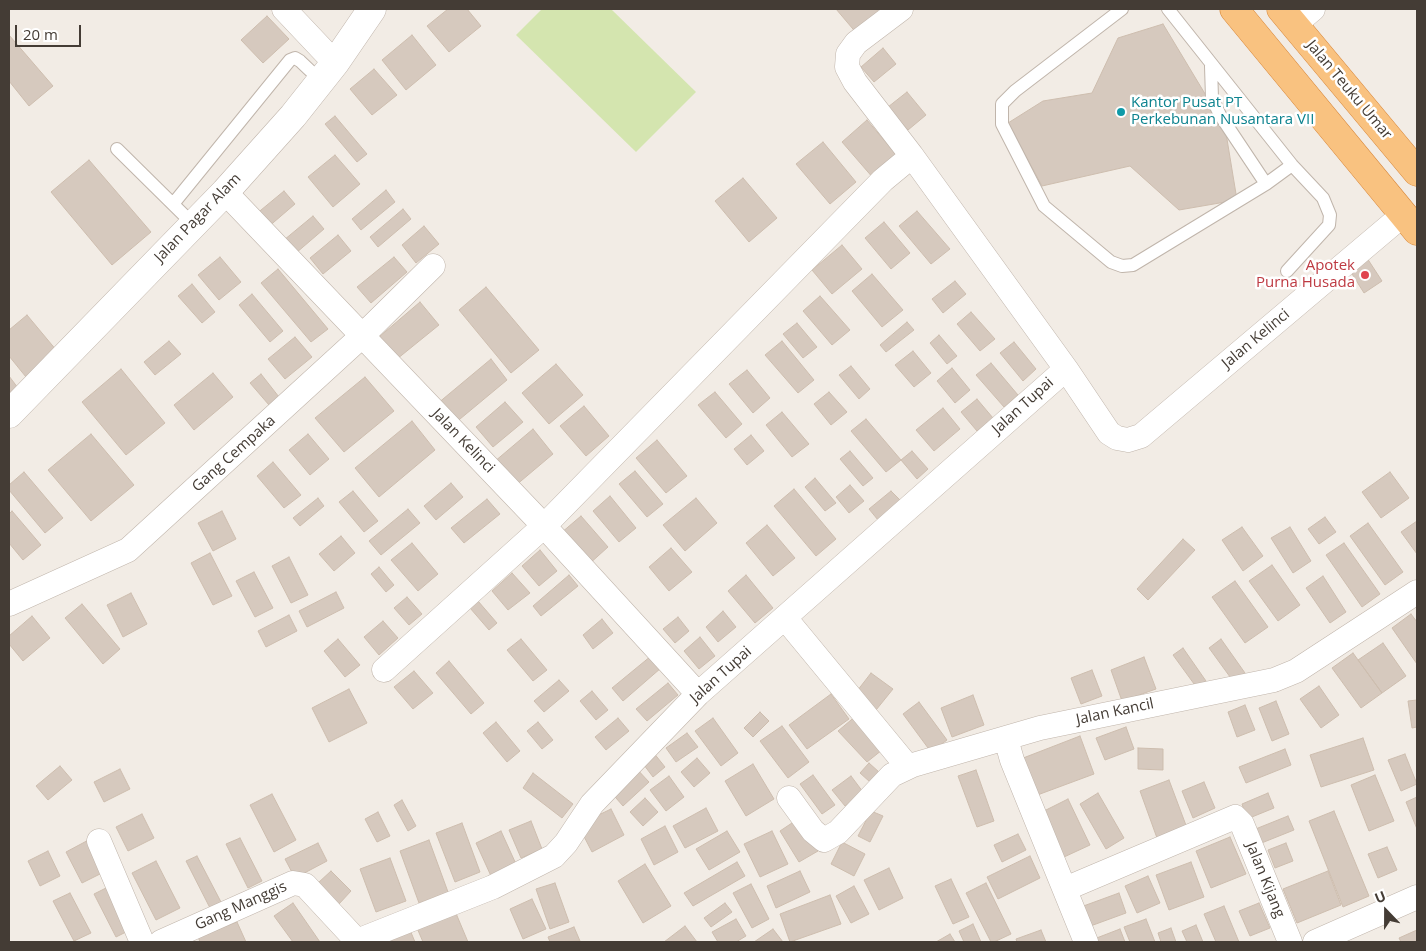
<!DOCTYPE html>
<style>
body{margin:0}
#map{position:relative;width:1426px;height:951px;overflow:hidden;background:#f2ece5;font-family:"Open Sans",sans-serif}
canvas{display:block}
.frame{position:absolute;inset:0;border:10px solid #443c35;pointer-events:none}
.north{position:absolute;left:1361px;top:886px;width:50px;height:50px;-webkit-text-stroke:4px #fff;paint-order:stroke;rotate:338deg;font-size:14px;font-weight:700;line-height:20px;text-align:center;color:#443c35}
.north::after{content:'';display:block;margin:auto;width:18px;height:22px;background:#443c35;clip-path:polygon(50% 0,100% 100%,50% 72%,0 100%)}
.scale{position:absolute;left:15px;top:25px;width:66px;height:22px;box-sizing:border-box;border:2px solid #443c35;border-top:0;padding-left:6px;font-size:15px;line-height:18px;white-space:nowrap;color:#443c35;-webkit-text-stroke:4px #fff;paint-order:stroke}
</style>
<div id="map">
<canvas width="1426" height="951"></canvas>
<div class="frame"></div>
<div class="north">U</div>
<div class="scale">20 m</div>
</div>
<script>
const ctx = document.querySelector('canvas').getContext('2d');
ctx.lineJoin = 'round';
function fillPath(path, color) { ctx.fillStyle = color; ctx.fill(path, 'evenodd'); }
const toPath = rows => new Path2D(rows.map(r => 'M' + r).join(''));
function trace(path, color, width, dash) { ctx.strokeStyle = color; ctx.lineWidth = width; ctx.lineCap = dash ? 'butt' : 'round'; ctx.setLineDash(dash || []); ctx.stroke(path); }
function label(font, color, halo, rows, align = 'center') {
  ctx.font = font + ' "Open Sans",sans-serif'; ctx.lineWidth = 5; ctx.setLineDash([]); ctx.textBaseline = 'middle'; ctx.strokeStyle = halo; ctx.fillStyle = color; for (const [text, x, y, turn = 0] of rows) {
    ctx.save(); ctx.translate(x, y); ctx.rotate((+turn || 0) * Math.PI / 180); ctx.textAlign = isNaN(turn) ? turn : align; if (halo) ctx.strokeText(text, 0, 0); ctx.fillText(text, 0, 0); ctx.restore();
  }
}
fillPath(toPath([
 [542,9,611,9,696,92,636,152,516,35]
]), '#d4e5af');
const building = toPath([
 [448,9,467,9,481,26,449,52,427,26,448,9],
 [836,9,876,9,882,16,858,35,836,9],
 [267,16,289,39,263,63,241,40,267,16],
 [1163,24,1225,127,1237,200,1179,210,1130,166,1042,186,1008,123,1043,101,1092,93,1118,38,1163,24],
 [9,35,53,86,29,106,9,81,9,35],
 [412,35,436,65,406,90,382,60,412,35],
 [883,48,896,64,874,82,861,67,883,48],
 [374,69,397,95,372,115,350,89,374,69],
 [907,92,926,115,908,130,888,107,907,92],
 [335,116,367,154,357,162,325,124,335,116],
 [867,120,899,158,874,179,842,142,867,120],
 [823,142,856,182,830,204,796,164,823,142],
 [335,155,360,184,333,207,308,177,335,155],
 [89,160,151,232,112,265,51,192,89,160],
 [743,178,777,218,749,242,715,201,743,178],
 [386,190,395,202,361,230,352,219,386,190],
 [284,191,295,204,267,228,255,215,284,191],
 [403,209,411,219,378,247,370,237,403,209],
 [917,211,950,249,931,264,899,226,917,211],
 [313,216,324,229,296,253,284,240,313,216],
 [884,222,910,253,891,269,865,238,884,222],
 [424,226,439,244,416,263,402,245,424,226],
 [338,235,351,251,323,274,310,258,338,235],
 [842,245,862,269,832,294,812,270,842,245],
 [220,257,241,282,219,300,198,275,220,257],
 [394,257,407,272,371,303,357,287,394,257],
 [1367,258,1382,281,1364,293,1349,269,1367,258],
 [278,269,328,329,311,342,261,283,278,269],
 [872,274,903,310,882,327,852,291,872,274],
 [955,281,966,294,943,313,932,299,955,281],
 [192,284,215,312,202,323,178,296,192,284],
 [486,287,539,350,511,373,459,310,486,287],
 [252,294,283,331,270,342,239,305,252,294],
 [820,296,850,330,832,345,803,311,820,296],
 [420,302,439,325,397,359,379,337,420,302],
 [971,312,995,339,980,351,957,324,971,312],
 [27,315,57,351,26,377,9,356,9,330,27,315],
 [907,322,914,330,886,352,880,345,907,322],
 [797,323,817,347,803,358,783,334,797,323],
 [939,335,957,356,947,364,930,343,939,335],
 [295,337,312,357,285,379,268,359,295,337],
 [169,341,181,354,155,375,144,362,169,341],
 [782,341,814,380,798,393,765,355,782,341],
 [1014,342,1036,369,1023,381,1000,353,1014,342],
 [913,351,931,373,914,387,895,365,913,351],
 [491,359,507,380,454,424,437,404,491,359],
 [991,363,1018,395,1004,407,976,375,991,363],
 [556,364,583,395,549,424,522,393,556,364],
 [851,366,870,389,859,399,839,375,851,366],
 [952,368,970,390,955,403,937,381,952,368],
 [121,369,165,423,126,455,82,402,121,369],
 [747,370,770,398,753,413,729,384,747,370],
 [213,373,233,397,194,430,174,405,213,373],
 [261,374,279,397,269,405,250,383,261,374],
 [9,376,18,388,9,395,9,376],
 [365,377,394,411,344,452,315,418,365,377],
 [715,392,742,424,726,438,698,405,715,392],
 [829,392,847,412,831,425,814,404,829,392],
 [977,399,993,418,977,431,961,412,977,399],
 [505,402,523,422,493,447,476,427,505,402],
 [584,406,609,436,586,456,560,426,584,406],
 [943,408,960,429,934,451,916,430,943,408],
 [782,412,809,444,792,457,766,425,782,412],
 [866,419,901,460,886,472,851,431,866,419],
 [412,421,435,450,379,497,355,468,412,421],
 [533,429,553,454,515,486,494,462,533,429],
 [91,434,134,485,91,521,48,470,91,434],
 [308,434,329,459,310,475,289,450,308,434],
 [751,435,764,451,747,465,734,449,751,435],
 [657,440,687,476,666,493,636,458,657,440],
 [850,451,873,478,863,486,840,459,850,451],
 [912,451,928,469,917,479,901,460,912,451],
 [273,462,301,495,284,508,257,476,273,462],
 [635,471,663,504,647,517,619,484,635,471],
 [24,472,63,518,45,533,9,490,9,485,24,472],
 [1390,472,1409,498,1381,518,1362,492,1390,472],
 [815,478,836,503,825,511,805,487,815,478],
 [451,483,463,497,436,520,424,506,451,483],
 [850,485,864,501,849,513,836,497,850,485],
 [794,489,836,539,816,556,774,506,794,489],
 [353,491,378,521,364,532,339,502,353,491],
 [891,491,901,501,878,520,869,509,891,491],
 [610,496,636,528,619,542,593,511,610,496],
 [318,498,324,506,300,526,293,518,318,498],
 [696,498,717,523,685,551,663,525,696,498],
 [487,499,500,514,464,543,451,528,487,499],
 [408,509,420,523,381,555,369,541,408,509],
 [12,511,41,545,23,560,9,543,9,514,12,511],
 [222,511,236,539,213,551,198,523,222,511],
 [581,516,608,547,588,565,561,533,581,516],
 [1325,517,1336,532,1319,544,1308,529,1325,517],
 [1417,521,1417,554,1401,532,1417,521],
 [1368,523,1403,572,1385,585,1350,536,1368,523],
 [767,525,795,558,773,576,746,543,767,525],
 [1242,527,1263,556,1243,571,1222,540,1242,527],
 [1290,527,1311,561,1293,573,1271,538,1290,527],
 [341,536,355,553,334,571,319,554,341,536],
 [1183,539,1195,550,1148,600,1137,589,1183,539],
 [412,543,438,574,418,591,391,560,412,543],
 [1344,543,1380,594,1362,607,1326,555,1344,543],
 [671,548,692,572,669,591,649,567,671,548],
 [540,550,557,571,539,586,522,566,540,550],
 [210,553,232,596,213,605,191,563,210,553],
 [289,557,308,595,291,603,272,566,289,557],
 [1272,565,1300,605,1278,621,1249,581,1272,565],
 [379,567,394,585,386,592,371,574,379,567],
 [254,572,273,608,255,617,236,581,254,572],
 [512,573,530,593,508,610,492,591,512,573],
 [569,575,578,586,541,616,533,606,569,575],
 [746,575,773,608,755,623,728,591,746,575],
 [1323,576,1346,612,1330,623,1306,588,1323,576],
 [1235,581,1268,627,1245,643,1212,597,1235,581],
 [336,592,344,608,307,627,299,611,336,592],
 [131,593,147,624,123,637,107,605,131,593],
 [407,597,422,614,409,625,394,608,407,597],
 [478,601,497,623,489,630,470,608,478,601],
 [82,604,120,649,103,664,65,618,82,604],
 [723,611,736,627,718,642,706,627,723,611],
 [1411,614,1417,622,1417,664,1392,628,1411,614],
 [289,615,297,631,266,647,258,631,289,615],
 [32,616,50,638,23,661,9,644,9,636,32,616],
 [678,617,689,631,675,643,663,629,678,617],
 [602,619,613,633,593,649,583,635,602,619],
 [383,621,398,638,379,655,364,637,383,621],
 [700,637,715,656,699,669,684,651,700,637],
 [338,639,360,665,345,677,324,651,338,639],
 [521,639,547,670,533,681,507,650,521,639],
 [1221,639,1245,673,1233,681,1209,648,1221,639],
 [1383,643,1406,676,1382,693,1358,660,1383,643],
 [1183,648,1206,681,1197,688,1173,655,1183,648],
 [1353,653,1382,693,1361,708,1332,668,1353,653],
 [651,656,661,668,623,701,612,688,651,656],
 [1144,657,1156,689,1122,701,1111,670,1144,657],
 [449,661,484,703,471,714,436,673,449,661],
 [1092,670,1102,696,1081,704,1071,678,1092,670],
 [414,671,433,693,413,709,394,687,414,671],
 [871,673,893,689,872,715,854,695,871,673],
 [559,680,569,691,544,712,534,701,559,680],
 [668,683,678,695,647,721,636,709,668,683],
 [1319,686,1339,715,1321,728,1300,699,1319,686],
 [349,689,367,723,329,742,312,708,349,689],
 [592,691,608,710,596,720,580,701,592,691],
 [831,694,849,719,807,749,789,725,831,694],
 [973,695,984,725,952,737,941,708,973,695],
 [1417,700,1417,727,1412,728,1408,701,1417,700],
 [1276,701,1289,734,1272,741,1259,708,1276,701],
 [919,702,947,740,931,752,903,714,919,702],
 [1245,705,1255,730,1237,737,1228,712,1245,705],
 [760,712,769,721,753,737,744,728,760,712],
 [857,715,882,750,867,762,838,731,857,715],
 [618,718,629,731,606,750,595,737,618,718],
 [713,718,738,753,721,766,695,731,713,718],
 [496,722,520,751,507,762,483,733,496,722],
 [538,722,553,740,542,749,527,731,538,722],
 [782,726,809,762,788,778,760,741,782,726],
 [1126,727,1134,749,1105,760,1096,738,1126,727],
 [687,733,698,747,676,762,666,748,687,733],
 [1080,736,1094,774,1032,797,1018,760,1080,736],
 [1363,738,1374,770,1321,787,1310,755,1363,738],
 [1138,748,1163,749,1163,770,1138,769,1138,748],
 [1285,749,1291,765,1246,783,1239,767,1285,749],
 [653,752,665,767,653,777,641,761,653,752],
 [1405,754,1417,784,1401,791,1388,760,1405,754],
 [697,758,710,773,694,787,681,772,697,758],
 [869,763,879,772,870,782,860,773,869,763],
 [753,764,774,799,746,816,725,781,753,764],
 [60,766,72,780,48,800,36,786,60,766],
 [635,767,649,782,623,806,609,790,635,767],
 [120,769,130,789,104,802,94,782,120,769],
 [976,770,994,821,977,827,958,776,976,770],
 [533,773,573,804,562,818,523,788,533,773],
 [813,775,835,805,822,814,800,784,813,775],
 [1375,775,1394,821,1369,831,1351,785,1375,775],
 [669,776,684,797,666,811,650,790,669,776],
 [851,776,863,792,845,806,832,790,851,776],
 [1169,780,1187,828,1157,838,1140,791,1169,780],
 [1204,782,1215,808,1193,818,1182,791,1204,782],
 [1098,793,1124,838,1106,849,1080,804,1098,793],
 [1268,793,1274,808,1247,819,1242,804,1268,793],
 [272,794,296,840,274,852,250,805,272,794],
 [1417,797,1417,829,1406,802,1417,797],
 [645,798,658,812,643,826,630,812,645,798],
 [1068,799,1090,845,1064,857,1042,812,1068,799],
 [402,800,416,826,408,831,394,805,402,800],
 [706,808,718,831,685,848,673,826,706,808],
 [611,809,624,835,592,852,578,825,611,809],
 [871,811,883,816,870,842,858,836,871,811],
 [1334,811,1369,896,1343,907,1309,821,1334,811],
 [378,812,390,836,377,842,365,819,378,812],
 [142,814,154,838,128,851,116,827,142,814],
 [1288,816,1294,830,1259,844,1253,830,1288,816],
 [798,819,818,851,799,862,780,831,798,819],
 [531,821,542,849,521,858,509,830,531,821],
 [462,823,480,872,455,882,436,833,462,823],
 [665,826,678,852,654,865,641,839,665,826],
 [501,831,516,864,491,876,476,843,501,831],
 [727,831,740,852,709,870,696,849,727,831],
 [772,831,788,864,760,877,744,844,772,831],
 [1018,834,1026,850,1002,862,994,845,1018,834],
 [96,836,112,868,82,883,66,852,96,836],
 [1230,837,1246,874,1211,888,1196,851,1230,837],
 [240,838,262,881,248,888,226,844,240,838],
 [429,840,448,892,419,903,400,851,429,840],
 [842,842,865,854,854,876,831,864,842,842],
 [318,843,327,861,295,878,285,859,318,843],
 [1286,843,1293,861,1275,868,1268,850,1286,843],
 [1387,847,1397,870,1378,878,1368,854,1387,847],
 [48,851,60,876,40,886,28,861,48,851],
 [197,856,221,902,210,908,186,861,197,856],
 [1030,856,1040,878,998,899,987,877,1030,856],
 [390,858,406,901,376,912,360,869,390,858],
 [156,861,180,908,156,920,132,873,156,861],
 [737,862,745,876,693,906,684,893,737,862],
 [1191,862,1204,897,1169,910,1156,875,1191,862],
 [645,864,671,906,643,923,618,881,645,864],
 [889,868,903,898,879,910,864,880,889,868],
 [331,871,351,891,339,904,318,883,331,871],
 [800,871,810,892,776,908,767,886,800,871],
 [1328,871,1341,905,1297,923,1283,889,1328,871],
 [1148,876,1160,903,1137,913,1125,886,1148,876],
 [951,879,969,917,953,924,935,886,951,879],
 [555,883,569,922,550,929,536,889,555,883],
 [986,883,1011,934,994,942,991,942,966,893,986,883],
 [751,884,769,919,752,928,733,893,751,884],
 [112,885,134,928,116,937,94,894,112,885],
 [854,886,869,914,851,923,836,896,854,886],
 [70,893,91,933,74,941,53,901,70,893],
 [1119,893,1126,913,1085,928,1078,908,1119,893],
 [830,895,841,924,790,942,780,914,830,895],
 [532,899,546,929,523,939,510,909,532,899],
 [293,903,320,942,293,942,274,916,293,903],
 [725,903,732,912,711,927,704,918,725,903],
 [1259,903,1270,928,1250,936,1239,911,1259,903],
 [1224,906,1239,942,1216,942,1204,914,1224,906],
 [455,911,468,942,423,942,417,928,455,911],
 [736,919,746,936,736,942,718,942,712,932,736,919],
 [1146,919,1155,942,1130,942,1124,927,1146,919],
 [237,922,246,942,200,942,198,937,237,922],
 [973,924,981,942,964,942,959,931,973,924],
 [1196,925,1203,942,1187,942,1182,931,1196,925],
 [685,926,697,942,664,942,685,926],
 [574,927,580,941,550,942,548,937,574,927],
 [1171,928,1176,942,1161,942,1158,933,1171,928],
 [773,929,783,942,754,942,773,929],
 [1120,929,1125,942,1095,942,1094,939,1120,929],
 [410,930,415,942,386,942,410,930],
 [1041,930,1046,942,1017,942,1016,939,1041,930],
 [1417,930,1417,942,1401,942,1399,938,1417,930],
 [950,934,955,942,936,942,950,934]
]);
fillPath(building, '#d6c9be');
trace(building, '#cdbdae', 1);
const service = toPath([
 [1122,9,1015,91,1002,104,1002,124,1044,206,1111,262,1122,266,1133,265,1266,184,1292,165],
 [1168,9,1292,165,1323,198,1330,215,1329,225,1287,271],
 [1211,66,1212,98,1220,115,1266,184],
 [117,149,193,224],
 [173,204,290,60,295,58,300,61,321,81]
]);
const minor = toPath([
 [284,9,335,63],
 [901,9,856,43,848,54,847,67,855,82,912,156,1066,369,1109,433,1117,438,1128,440,1141,436,1404,214],
 [1294,25,1313,9],
 [225,192,544,526,698,694],
 [9,604,128,550,362,336,433,266],
 [785,618,908,767],
 [384,670,544,526,883,180,912,156],
 [1006,739,1012,760,1086,942],
 [789,798,813,831,824,840,838,832,892,775,913,765,1040,728,1274,680,1296,671,1417,592],
 [99,841,142,942],
 [1065,889,1235,817,1242,824,1290,942],
 [357,941,493,887,554,856,566,843,592,804,698,694,1066,369],
 [161,942,293,883,305,885,358,942],
 [1315,942,1417,897]
]);
const tertiary = toPath([
 [9,414,225,192,293,116,335,63,372,9]
]);
const trunk = toPath([
 [1234,9,1417,231],
 [1281,9,1417,172]
]);
trace(service, '#c0b5ab', 14);
trace(minor, '#c0b5ab', 25);
trace(tertiary, '#c0b5ab', 29);
trace(trunk, '#d7873a', 29);
trace(service, '#fff', 12);
trace(minor, '#fff', 24);
trace(tertiary, '#fff', 28);
trace(trunk, '#f9c280', 28);
for (const [x, y, r, color] of [
 [1121,112,5,"#0f9aa8"],
 [1365,275,5,"#e0444e"]
]) { const dot = new Path2D(); dot.arc(x, y, r, 0, 2 * Math.PI); ctx.fillStyle = color; ctx.fill(dot); trace(dot, '#fff', 2); }
label('15px', '#443c35', '#fff', [
 ["Jalan Teuku Umar",1349,90,50],
 ["Jalan Pagar Alam",198,218,-46],
 ["Jalan Kelinci",1256,339,-40],
 ["Jalan Tupai",1023,406,-42],
 ["Jalan Kelinci",463,441,46],
 ["Gang Cempaka",234,454,-42],
 ["Jalan Tupai",721,675,-42],
 ["Jalan Kancil",1115,712,-12],
 ["Jalan Kijang",1265,880,68],
 ["Gang Manggis",241,906,-24]
]);
label('15px', '#0d838f', '#fff', [
 ["Kantor Pusat PT",1131,103],
 ["Perkebunan Nusantara VII",1131,120]
], 'left');
label('15px', '#be3a42', '#fff', [
 ["Apotek",1355,266],
 ["Purna Husada",1355,283]
], 'right');
</script>
